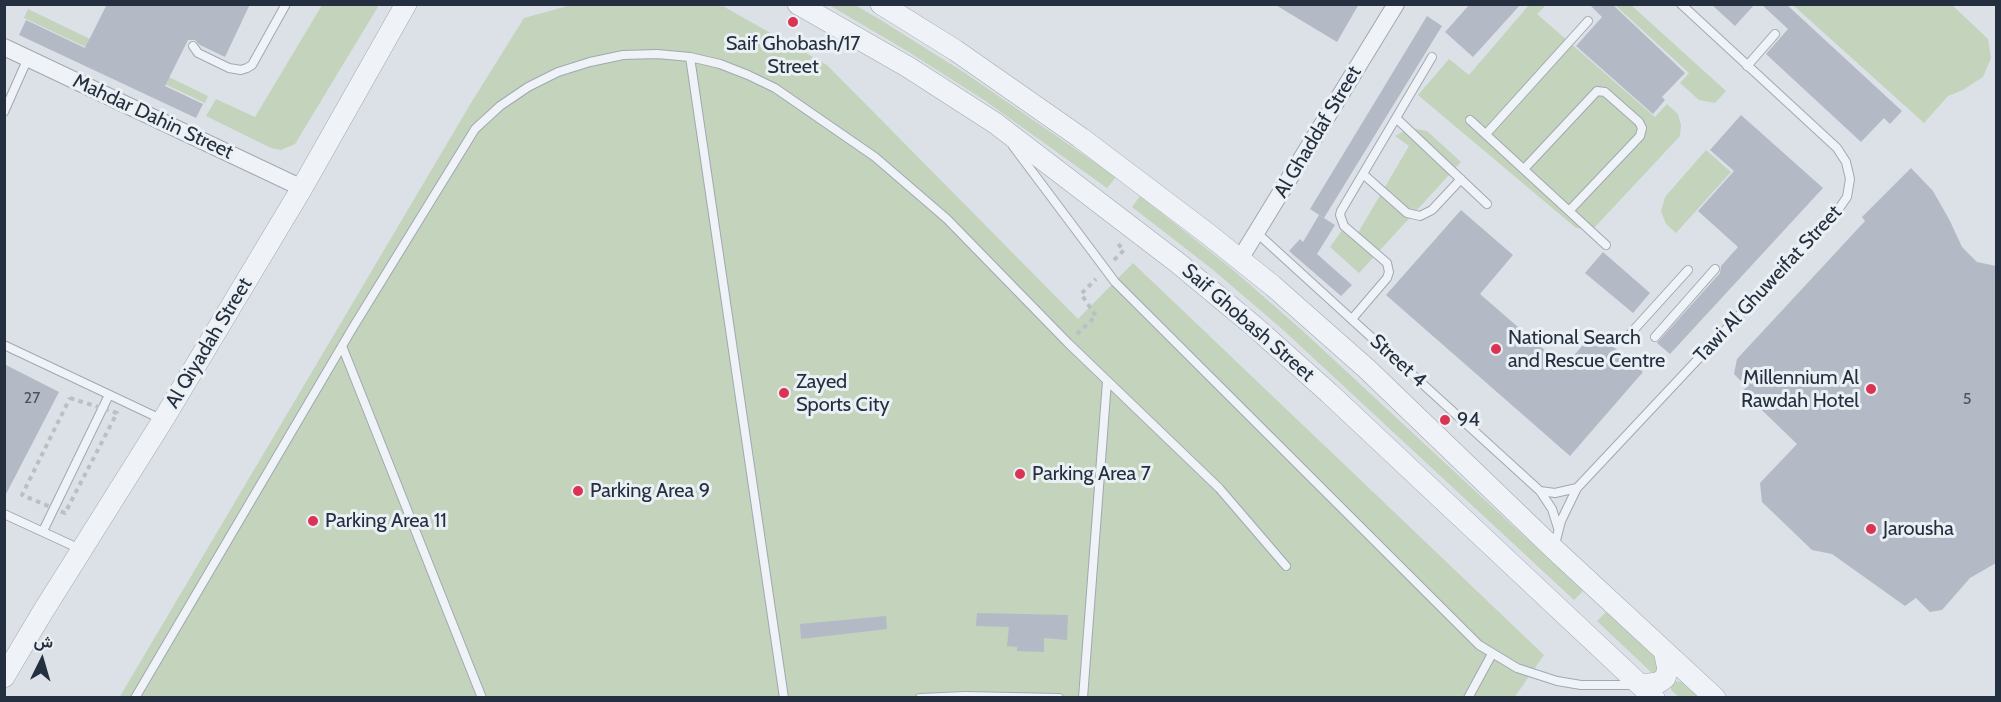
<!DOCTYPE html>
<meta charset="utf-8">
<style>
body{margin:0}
#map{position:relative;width:2001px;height:702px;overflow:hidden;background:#dce1e8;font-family:Cabin,Vazirmatn,sans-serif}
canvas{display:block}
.frame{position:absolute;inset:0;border:6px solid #242f3f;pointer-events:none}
.north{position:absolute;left:12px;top:630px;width:60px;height:60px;-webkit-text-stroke:4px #ebf0f5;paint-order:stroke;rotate:5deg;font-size:16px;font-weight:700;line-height:24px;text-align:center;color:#242f3f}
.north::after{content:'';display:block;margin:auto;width:21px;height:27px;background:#242f3f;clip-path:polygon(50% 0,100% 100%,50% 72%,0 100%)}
</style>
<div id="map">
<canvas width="2001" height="702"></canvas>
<div class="frame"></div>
<div class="north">ش</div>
</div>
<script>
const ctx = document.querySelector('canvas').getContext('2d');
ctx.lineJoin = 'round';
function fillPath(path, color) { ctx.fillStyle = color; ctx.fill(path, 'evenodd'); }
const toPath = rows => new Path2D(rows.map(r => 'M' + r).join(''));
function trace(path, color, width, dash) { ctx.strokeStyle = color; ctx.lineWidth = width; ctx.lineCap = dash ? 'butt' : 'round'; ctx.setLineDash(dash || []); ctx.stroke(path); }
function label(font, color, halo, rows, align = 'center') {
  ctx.font = font + ' Cabin,sans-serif'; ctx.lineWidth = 6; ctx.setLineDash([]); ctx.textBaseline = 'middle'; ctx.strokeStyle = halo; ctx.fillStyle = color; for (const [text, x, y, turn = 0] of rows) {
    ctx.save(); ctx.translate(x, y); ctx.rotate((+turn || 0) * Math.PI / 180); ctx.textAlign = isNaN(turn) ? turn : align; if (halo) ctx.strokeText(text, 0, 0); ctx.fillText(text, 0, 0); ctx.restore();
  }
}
fillPath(toPath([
 [575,4,721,5,827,65,1078,319,1133,263,1544,655,1514,698,119,698,471,103,524,18],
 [322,5,379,5,295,144,281,150,271,148,206,116,216,99,255,117],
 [829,5,855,5,879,19,965,73,1116,177,1107,188,984,100,907,51],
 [1529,5,1546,5,1537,14,1655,117,1667,104,1678,114,1681,125,1680,136,1595,227,1585,229,1576,228,1418,95,1449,59,1469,75],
 [1615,5,1631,5,1726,91,1715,103,1699,100,1680,83,1689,73],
 [1793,5,1952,5,1988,39,1991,58,1983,77,1963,90,1948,96,1924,123],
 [28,9,208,96,205,103,24,18],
 [1410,128,1427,131,1461,162,1359,273,1330,247,1343,229,1355,238,1409,146,1395,136],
 [1706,150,1731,172,1676,233,1666,224,1661,211,1665,197],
 [1140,196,1232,269,1304,332,1583,591,1574,600,1281,328,1212,269,1132,207],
 [1606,612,1659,661,1662,667,1655,673,1651,672,1597,621],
 [1675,681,1682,682,1698,697,1679,697,1671,690,1671,687]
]), '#c3d3bc');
fillPath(toPath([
 [107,4,250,4,225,57,200,45,195,40,188,40,165,86,203,104,196,118,19,35,26,20,85,48],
 [1274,4,1359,4,1337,42],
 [1470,4,1521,4,1473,57,1445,32],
 [1589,4,1612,4,1685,73,1662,97,1665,100,1653,114,1576,46,1602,17],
 [1711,4,1755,4,1735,26],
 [1761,4,1786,4,1902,111,1890,124,1884,118,1861,142,1766,54,1788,29],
 [1427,16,1442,26,1324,218,1310,209],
 [1741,115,1823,188,1670,354,1657,343,1720,273,1721,266,1738,247,1698,211,1734,171,1710,150],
 [1911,168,1933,191,1950,221,1962,247,1977,262,1996,266,1996,563,1970,578,1942,610,1930,612,1916,598,1905,606,1832,554,1812,550,1762,502,1760,483,1797,444,1742,391,1747,387,1734,374,1737,359,1865,221,1862,217],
 [1461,210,1513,255,1480,294,1564,367,1595,331,1643,372,1570,456,1386,295],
 [1319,215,1335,225,1317,254,1352,285,1341,296,1289,251,1300,239,1303,242],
 [1603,252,1650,293,1633,313,1585,273],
 [4,364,59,392,4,498],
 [977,613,1068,615,1067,640,1044,638,1044,652,1017,651,1017,647,1007,646,1009,627,976,626],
 [886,616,887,629,801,639,800,624]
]), '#b3bac5');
const service = toPath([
 [193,46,198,53,229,68,241,70,247,68,252,65,286,4],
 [690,57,784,698],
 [1747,66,1775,34],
 [4,112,28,58],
 [1396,118,1487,204],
 [1470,120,1606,245],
 [1486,134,1588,21],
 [1013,146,1115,282,1479,645,1517,668,1557,681,1581,685,1637,685],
 [1524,169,1597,91,1605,92,1639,122,1642,128,1640,136,1569,211],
 [1363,174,1407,213,1420,216,1432,210,1461,179],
 [1257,233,1540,491,1552,509,1558,528],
 [1352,319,1387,278,1389,272,1387,263,1344,226,1340,215,1341,211,1432,57],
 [1630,334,1688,270],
 [1655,337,1715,269],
 [4,345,163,420],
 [342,346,482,698],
 [1540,491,1555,493,1577,488],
 [4,514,80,549],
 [43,531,109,395],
 [1554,548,1561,521,1577,488,1838,210,1847,197,1850,179,1846,162,1837,148,1681,4],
 [135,698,352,329,475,129,500,106,528,87,558,72,590,62,623,55,657,54,690,57,720,64,748,75,775,88,875,157,947,219,1068,343,1219,488,1286,566],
 [920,698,965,696,1059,698],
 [1083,698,1107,381],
 [1468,698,1492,654]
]);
const minor = toPath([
 [4,47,302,188],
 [1240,259,1396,4]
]);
const tertiary = toPath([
 [798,4,908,67,995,123,1178,263,1255,327,1329,393,1654,698],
 [881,4,955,50,1081,138,1208,234,1273,286,1367,369,1554,549,1715,698],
 [4,677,42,613,163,420,302,188,406,4],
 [1640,685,1658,683,1665,678,1668,669,1664,651]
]);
trace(service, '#a1a8b2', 10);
trace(minor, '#a1a8b2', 18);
trace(tertiary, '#a1a8b2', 22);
trace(toPath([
 [1114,260,1124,250,1118,244],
 [1077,334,1096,316,1081,294,1096,279],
 [70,398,117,413,65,513,22,495,70,398]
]), '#babfc6', 4, [4.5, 4.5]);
trace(service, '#eff2f6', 8);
trace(minor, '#eff2f6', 16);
trace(tertiary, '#eff2f6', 21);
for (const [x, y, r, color] of [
 [793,22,6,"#db3354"],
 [1496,349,6,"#db3354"],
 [1871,389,6,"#db3354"],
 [784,393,6,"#db3354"],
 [1445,420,6,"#db3354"],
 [1020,474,6,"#db3354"],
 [578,491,6,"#db3354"],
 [313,521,6,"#db3354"],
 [1871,529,6,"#db3354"]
]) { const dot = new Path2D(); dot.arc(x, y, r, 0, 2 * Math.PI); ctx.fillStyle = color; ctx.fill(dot); trace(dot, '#ebf0f5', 2); }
label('16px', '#485260', null, [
 ["27",32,398],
 ["5",1967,399]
]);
label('20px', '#242f3f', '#ebf0f5', [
 ["Saif Ghobash/17",793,44,"center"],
 ["Street",793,67,"center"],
 ["National Search",1508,338],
 ["and Rescue Centre",1508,361],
 ["Millennium Al",1859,378,"right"],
 ["Rawdah Hotel",1859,401,"right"],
 ["Zayed",796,382],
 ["Sports City",796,405],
 ["94",1457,420],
 ["Parking Area 7",1032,474],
 ["Parking Area 9",590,491],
 ["Parking Area 11",325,521],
 ["Jarousha",1883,529]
], 'left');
label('20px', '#242f3f', '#ebf0f5', [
 ["Mahdar Dahin Street",153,117,25],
 ["Al Ghaddaf Street",1318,132,-59],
 ["Tawi Al Ghuweifat Street",1768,284,-47],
 ["Saif Ghobash Street",1248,323,41],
 ["Al Qiyadah Street",209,343,-59],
 ["Street 4",1398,361,42]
]);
</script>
